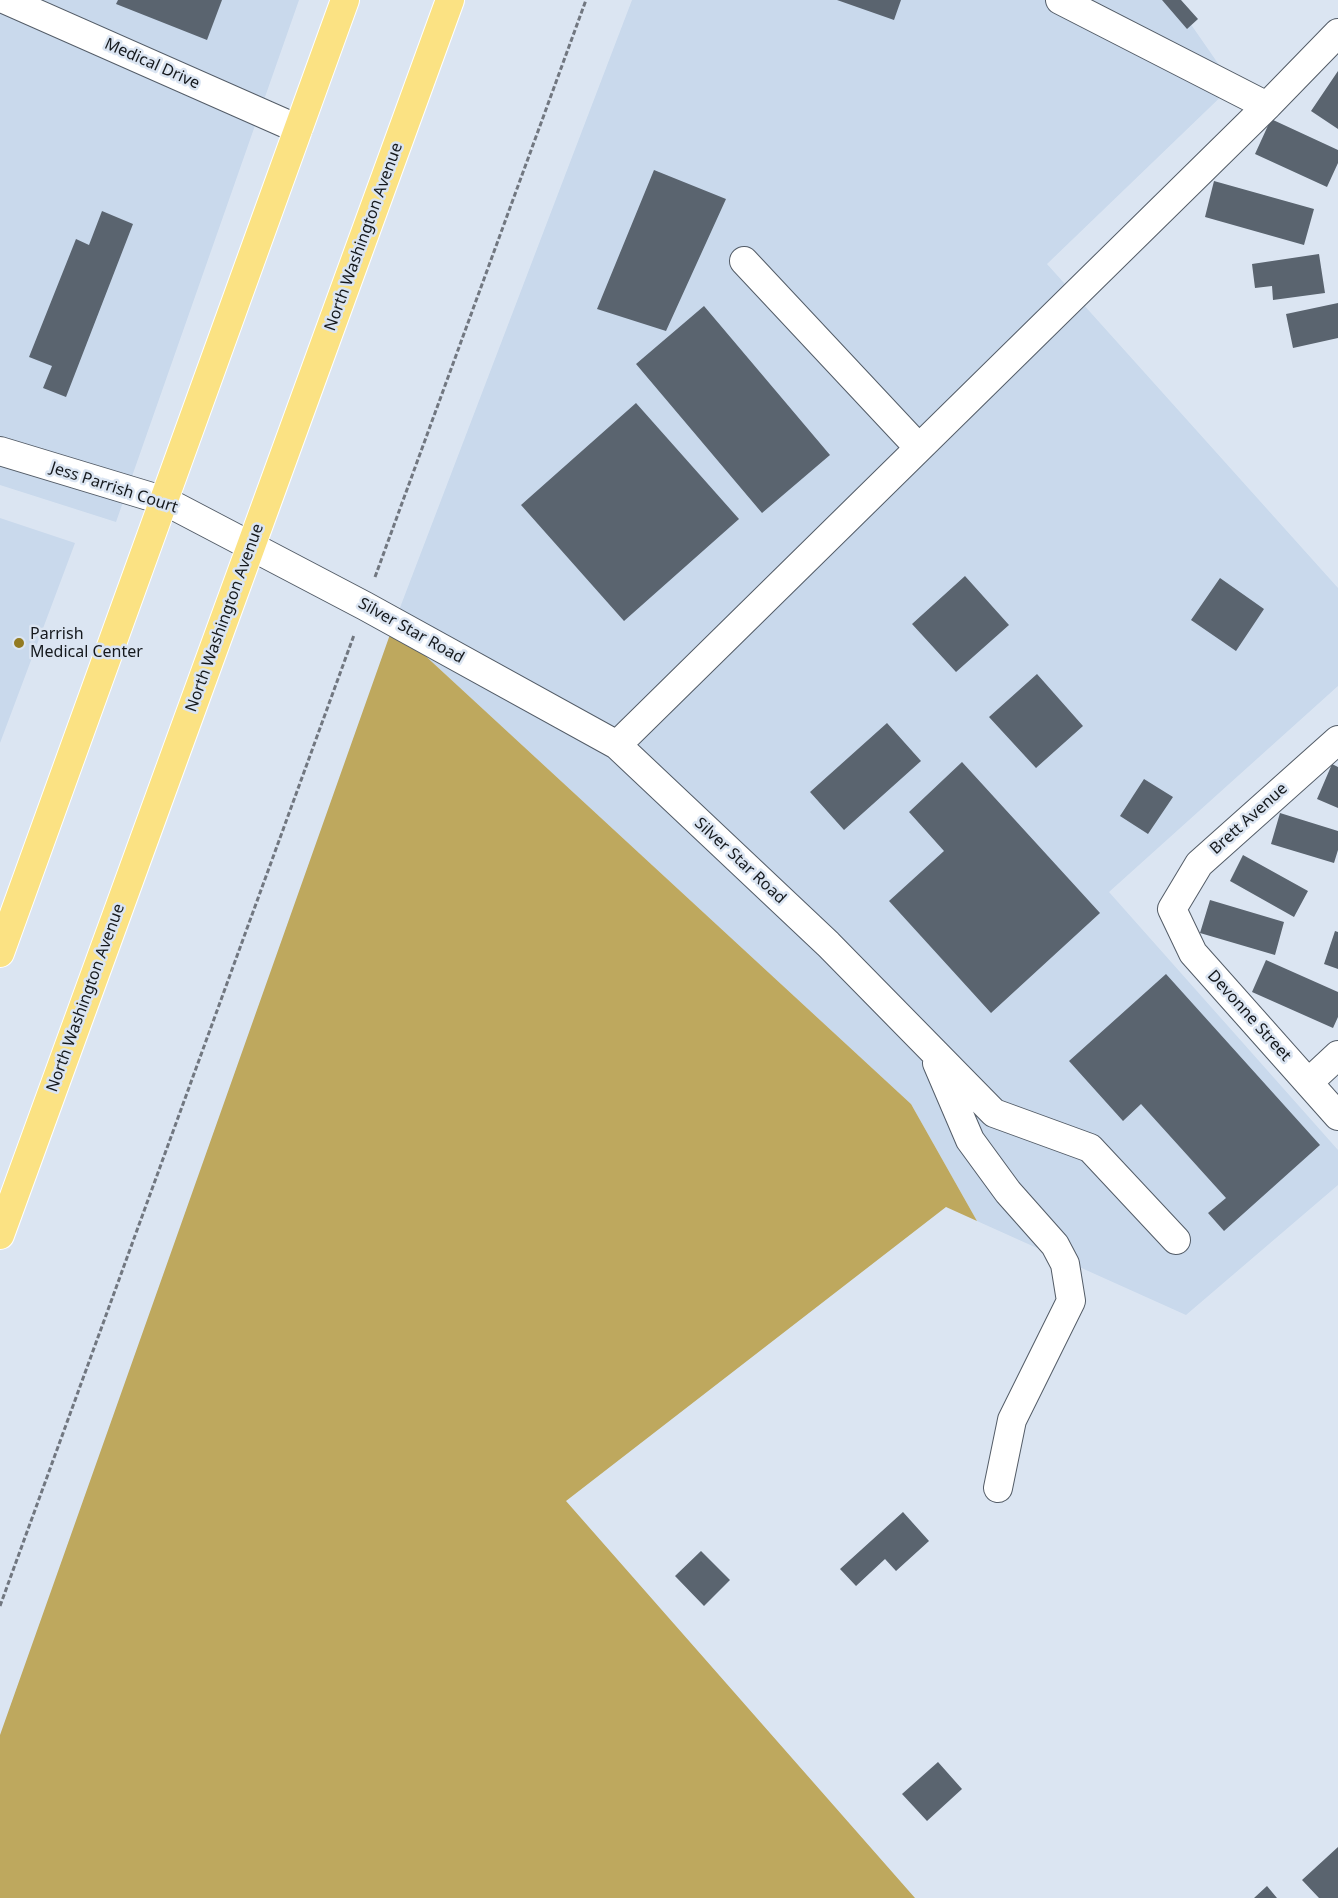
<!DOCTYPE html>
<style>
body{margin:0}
canvas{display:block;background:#dbe5f2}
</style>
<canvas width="1338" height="1898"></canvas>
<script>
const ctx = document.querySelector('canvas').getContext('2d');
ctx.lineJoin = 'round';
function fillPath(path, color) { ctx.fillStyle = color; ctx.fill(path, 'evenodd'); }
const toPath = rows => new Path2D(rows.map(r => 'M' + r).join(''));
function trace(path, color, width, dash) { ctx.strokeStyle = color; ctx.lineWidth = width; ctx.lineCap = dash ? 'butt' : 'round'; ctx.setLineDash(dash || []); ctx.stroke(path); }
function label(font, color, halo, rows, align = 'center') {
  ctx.font = font + ' "Noto Sans",sans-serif'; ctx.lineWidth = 5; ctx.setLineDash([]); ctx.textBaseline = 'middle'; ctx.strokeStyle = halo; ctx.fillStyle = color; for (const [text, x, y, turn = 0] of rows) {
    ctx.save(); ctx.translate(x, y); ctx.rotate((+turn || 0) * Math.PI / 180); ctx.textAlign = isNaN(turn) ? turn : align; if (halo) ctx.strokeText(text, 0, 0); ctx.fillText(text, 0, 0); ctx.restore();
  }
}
fillPath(toPath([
 [0,0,299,0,116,522,0,485],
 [632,0,1174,0,1233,85,1047,264,1338,588,1338,686,1109,892,1338,1150,1338,1185,1186,1315,977,1221,911,1104,393,626],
 [0,518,75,543,0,743]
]), '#c9d9ec');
fillPath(toPath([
 [393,626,911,1104,977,1221,946,1207,566,1501,915,1898,0,1898,0,1735]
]), '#bea85e');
fillPath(toPath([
 [118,0,222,0,207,40,116,4],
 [837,0,901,0,894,20],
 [1162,0,1181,0,1198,19,1187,29],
 [1338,71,1338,129,1311,111],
 [1271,119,1338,150,1338,163,1327,187,1255,154],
 [654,170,726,199,666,331,597,309],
 [1214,181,1314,209,1304,245,1205,217],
 [102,211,133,224,66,397,43,388,52,366,29,357,76,239,89,245],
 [1319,254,1325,293,1273,300,1272,286,1255,288,1252,264],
 [1338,303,1338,338,1293,348,1286,314],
 [704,306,830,455,762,513,636,364],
 [636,403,739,519,624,621,521,505],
 [965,576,1009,625,956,672,912,624],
 [1220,578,1264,609,1236,651,1191,620],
 [1037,674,1083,726,1036,768,989,717],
 [887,723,921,761,844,830,810,792],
 [962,762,1100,913,991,1013,889,901,944,851,909,812],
 [1332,764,1338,767,1338,808,1317,799],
 [1144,779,1173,797,1148,834,1120,816],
 [1280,813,1338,831,1338,850,1334,863,1271,844],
 [1243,855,1308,891,1294,917,1230,881],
 [1210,900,1284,922,1275,955,1200,933],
 [1335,931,1338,932,1338,969,1324,964],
 [1266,960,1338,992,1338,1017,1333,1028,1252,992],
 [1166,974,1320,1145,1224,1231,1208,1213,1226,1198,1141,1104,1123,1121,1069,1061],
 [903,1512,929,1541,896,1571,885,1559,856,1586,840,1569],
 [701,1551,730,1580,704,1606,675,1576],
 [938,1762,962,1789,927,1821,902,1794],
 [1338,1847,1338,1898,1319,1898,1302,1880],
 [1267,1886,1277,1898,1254,1898]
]), '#5a646f');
const minor = toPath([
 [6,0,298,129],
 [1060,0,1267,106],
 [744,261,919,448],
 [0,451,165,501,365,606,617,745,828,944,994,1113,1090,1148,1176,1240],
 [1338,740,1199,864,1172,909,1193,953,1338,1116],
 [617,745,1267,106,1338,33],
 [937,1063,970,1140,1008,1192,1055,1245,1065,1264,1071,1301,1012,1420,998,1488],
 [1309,1082,1338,1055]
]);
const major = toPath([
 [0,953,345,0],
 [0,1235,450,0]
]);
trace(minor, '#535c67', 30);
trace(major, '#fff', 30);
trace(toPath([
 [375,577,586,0],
 [0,1606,354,635]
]), '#717780', 3, [5, 2.5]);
trace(minor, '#fff', 28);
trace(major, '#fbe283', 28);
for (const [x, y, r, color] of [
 [19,643,6,"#937b22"]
]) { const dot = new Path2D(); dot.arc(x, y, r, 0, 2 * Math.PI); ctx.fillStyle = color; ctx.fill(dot); trace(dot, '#dbe5f2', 2); }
label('16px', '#15191d', '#dbe5f2', [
 ["Medical Drive",152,64,24],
 ["North Washington Avenue",364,237,-70],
 ["Jess Parrish Court",114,488,18],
 ["North Washington Avenue",225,618,-70],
 ["Silver Star Road",411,631,29],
 ["Brett Avenue",1249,819,-42],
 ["Silver Star Road",740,861,43],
 ["North Washington Avenue",86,998,-70],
 ["Devonne Street",1249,1016,48]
]);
label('16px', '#15191d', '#dbe5f2', [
 ["Parrish",30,634],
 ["Medical Center",30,652]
], 'left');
</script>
